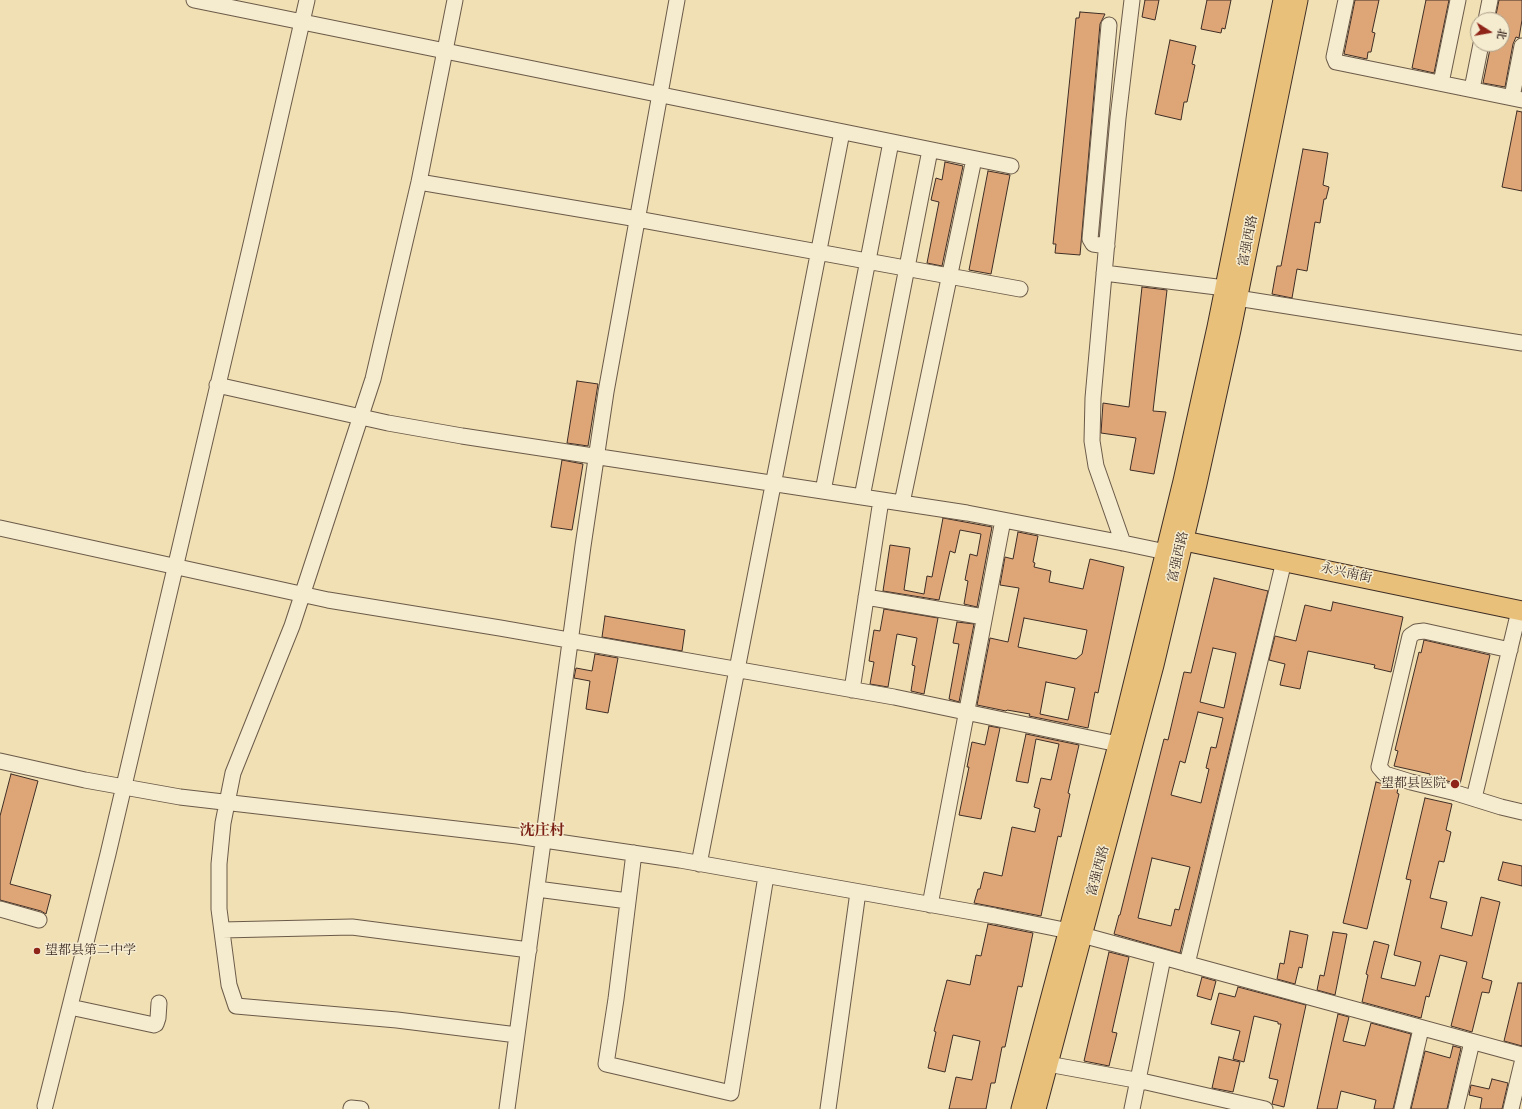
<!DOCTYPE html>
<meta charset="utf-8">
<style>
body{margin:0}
#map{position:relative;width:1522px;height:1109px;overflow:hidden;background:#f0e0b3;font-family:"IM FELL Double Pica","Noto Serif SC",serif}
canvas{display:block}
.north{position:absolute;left:1470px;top:12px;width:40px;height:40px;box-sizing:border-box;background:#f5ebce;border:1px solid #ac9f8b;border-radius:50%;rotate:101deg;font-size:11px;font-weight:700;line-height:16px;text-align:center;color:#3f2d26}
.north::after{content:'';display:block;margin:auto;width:14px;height:18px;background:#8f2418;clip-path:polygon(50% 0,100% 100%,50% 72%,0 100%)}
</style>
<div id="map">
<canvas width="1522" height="1109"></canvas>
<div class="north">北</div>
</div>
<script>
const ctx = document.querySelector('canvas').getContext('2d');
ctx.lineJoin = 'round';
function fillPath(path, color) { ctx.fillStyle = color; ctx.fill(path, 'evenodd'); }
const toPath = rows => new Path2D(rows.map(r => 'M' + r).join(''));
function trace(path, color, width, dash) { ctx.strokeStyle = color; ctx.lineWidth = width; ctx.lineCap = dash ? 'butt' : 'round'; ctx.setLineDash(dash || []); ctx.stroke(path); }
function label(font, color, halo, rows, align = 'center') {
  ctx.font = font + ' "IM FELL Double Pica","Noto Serif SC",serif'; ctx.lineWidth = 3; ctx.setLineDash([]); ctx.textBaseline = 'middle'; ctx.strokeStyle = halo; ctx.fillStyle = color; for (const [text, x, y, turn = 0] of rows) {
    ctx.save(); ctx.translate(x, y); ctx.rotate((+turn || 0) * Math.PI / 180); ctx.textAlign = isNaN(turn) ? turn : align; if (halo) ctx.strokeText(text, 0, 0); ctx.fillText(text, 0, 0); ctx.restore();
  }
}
const building = toPath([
 [1145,0,1159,0,1155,20,1142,17,1145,0],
 [1207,0,1231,0,1225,29,1222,28,1221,33,1201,29,1207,0],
 [1355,0,1379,0,1372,32,1375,33,1371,52,1368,52,1367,59,1344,54,1355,0],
 [1426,0,1449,0,1434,73,1412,68,1426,0],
 [1499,0,1522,0,1522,20,1519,38,1516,37,1513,44,1505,87,1483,83,1491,44,1502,44,1502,20,1495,20,1499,0],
 [1080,12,1105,14,1100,24,1080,255,1055,253,1056,244,1053,244,1076,18,1079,18,1080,12],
 [1170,40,1196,46,1192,64,1195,65,1187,102,1184,102,1181,120,1155,114,1170,40],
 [1517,111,1522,112,1522,191,1502,187,1517,111],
 [1303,149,1328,153,1323,185,1329,187,1326,199,1324,199,1320,223,1315,222,1307,271,1297,269,1292,298,1272,294,1277,266,1281,266,1303,149],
 [945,162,963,166,942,266,927,263,939,202,931,200,936,178,942,180,945,162],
 [988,171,1010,175,991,274,969,270,988,171],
 [1142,287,1167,290,1153,411,1166,412,1154,474,1130,470,1136,438,1101,433,1103,403,1129,407,1142,287],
 [577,381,598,384,588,446,567,443,577,381],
 [562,460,583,464,572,530,551,527,562,460],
 [943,518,992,527,977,607,964,604,968,581,965,580,970,554,977,556,981,534,960,530,955,553,950,551,939,600,883,591,890,545,910,548,904,590,924,594,927,576,932,577,943,518],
 [1018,532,1038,536,1033,562,1035,563,1034,567,1051,571,1049,582,1083,589,1090,559,1124,567,1098,693,1095,692,1088,728,1029,716,1030,714,1007,710,1006,711,977,705,990,638,1008,642,1019,588,1000,585,1005,557,1013,559,1018,532],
 [1024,618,1087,630,1082,654,1076,659,1018,647,1024,618],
 [1046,682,1075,688,1068,720,1040,714,1046,682],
 [1214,578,1268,591,1180,953,1114,934,1119,915,1120,915,1164,739,1168,740,1184,672,1191,673,1214,578],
 [1213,648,1236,653,1224,708,1200,702,1213,648],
 [1198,712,1223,718,1216,748,1211,747,1206,768,1209,769,1201,803,1171,795,1180,761,1185,763,1198,712],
 [1152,858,1190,867,1179,910,1175,909,1171,926,1138,918,1152,858],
 [1333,602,1403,617,1391,672,1374,668,1375,665,1308,651,1300,689,1280,685,1285,664,1269,660,1275,636,1296,641,1305,605,1331,611,1333,602],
 [884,609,938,618,924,694,911,691,915,666,912,665,917,638,897,634,888,687,870,684,874,662,869,661,874,630,880,631,884,609],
 [605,616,685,630,682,651,602,637,605,616],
 [957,622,974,624,959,702,949,699,959,644,953,643,957,622],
 [1424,640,1490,655,1460,784,1430,777,1430,774,1394,766,1398,751,1395,750,1419,652,1421,653,1424,640],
 [595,654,618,658,608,713,586,709,590,681,574,678,576,668,592,671,595,654],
 [989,726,1000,728,981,819,959,815,969,767,967,767,972,742,985,745,989,726],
 [1026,734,1079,745,1068,793,1070,794,1061,837,1058,836,1041,916,974,903,978,889,980,889,984,872,1002,876,1012,827,1035,832,1040,809,1034,807,1041,778,1051,780,1059,744,1036,739,1028,783,1016,781,1026,734],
 [11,774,38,781,10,884,51,895,46,914,41,911,0,900,0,816,11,774],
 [1376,782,1398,788,1397,793,1399,794,1367,929,1343,923,1376,782],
 [1425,798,1452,804,1446,830,1451,832,1444,862,1439,861,1430,898,1447,902,1441,928,1472,936,1481,897,1500,902,1482,978,1492,981,1489,993,1482,992,1472,1032,1451,1026,1467,962,1440,955,1429,997,1426,996,1421,1018,1362,1002,1368,975,1366,974,1374,941,1389,945,1381,978,1415,986,1421,962,1394,955,1411,880,1406,879,1425,798],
 [1503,862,1522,866,1522,886,1498,880,1503,862],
 [988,924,1033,933,1022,987,1018,986,1005,1047,1002,1047,995,1083,991,1083,986,1109,949,1109,956,1077,972,1080,980,1041,953,1035,945,1072,928,1068,936,1032,934,1031,947,980,970,985,976,955,981,956,988,924],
 [1290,931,1308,935,1302,968,1299,967,1295,984,1277,979,1280,963,1284,964,1290,931],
 [1333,932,1347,934,1335,995,1317,990,1320,975,1324,976,1333,932],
 [1109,952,1129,957,1112,1032,1117,1033,1109,1066,1084,1061,1109,952],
 [1202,977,1216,981,1211,1000,1197,996,1202,977],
 [1518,983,1522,983,1522,1046,1504,1041,1518,983],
 [1238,987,1306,1005,1284,1107,1272,1104,1278,1080,1269,1078,1281,1024,1278,1024,1278,1022,1254,1016,1244,1062,1233,1059,1240,1031,1211,1024,1219,993,1235,997,1238,987],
 [1338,1014,1349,1017,1343,1041,1365,1046,1371,1023,1411,1034,1393,1109,1374,1109,1376,1100,1341,1091,1337,1109,1317,1109,1338,1014],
 [1453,1046,1461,1048,1447,1109,1411,1109,1425,1051,1450,1058,1453,1046],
 [1219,1057,1240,1062,1233,1092,1212,1088,1219,1057],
 [1492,1079,1508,1083,1502,1109,1480,1109,1482,1098,1469,1095,1471,1085,1489,1089,1492,1079]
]);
fillPath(building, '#dea677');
trace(building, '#3f2d26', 1);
const minor = toPath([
 [194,0,1011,166],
 [455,0,419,182,373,379,292,626,233,773,223,823,219,864,219,909,229,985,236,1006,397,1020,517,1035],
 [1346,0,1334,57,1336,62,1522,100],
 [1486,20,1490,0],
 [1441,83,1458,0],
 [1472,89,1481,44],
 [1512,97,1522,46],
 [419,182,626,217,1020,289],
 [1107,246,1093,244,1090,239,1109,25],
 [1104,273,1225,288],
 [1237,298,1522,343],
 [217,385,388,423,462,436,967,513,1123,543,1166,552],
 [823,491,891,142],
 [862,497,930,150],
 [902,503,974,159],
 [0,528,328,600,500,628,894,697,1118,744],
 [1123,543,1096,466,1092,441,1093,398,1118,118,1132,0],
 [866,597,984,617],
 [1510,650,1424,631,1416,632,1410,636,1379,767,1385,774,1411,782,1456,793,1501,807,1522,812],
 [852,690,881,500],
 [0,761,85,780,180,797,517,836,680,860,995,916,1069,931],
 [1474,798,1519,611],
 [634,853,616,999,606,1064,731,1093,766,876],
 [699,864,842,132],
 [537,889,628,901],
 [930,905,1003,520],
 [0,909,39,920],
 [222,930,352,927,529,950],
 [1082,935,1522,1055],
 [1187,964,1284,561],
 [70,1007,154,1025,156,1024,158,1018,159,1003],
 [1048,1064,1146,1082,1265,1109],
 [45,1106,108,854,252,240,307,0],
 [351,1108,361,1109],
 [507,1109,583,546,606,392,677,0],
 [828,1109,858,892],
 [1132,1109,1163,958],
 [1402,1109,1421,1029],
 [1456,1109,1472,1042],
 [1511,1109,1522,1063]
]);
const major = toPath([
 [1170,538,1522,611],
 [1021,1109,1122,730,1183,481,1217,327,1283,0],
 [1036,1109,1154,665,1197,484,1231,330,1298,0]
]);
trace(minor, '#6b5a49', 17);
trace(major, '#3f2d26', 21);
trace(minor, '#f5ebce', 15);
trace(major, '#e8c07a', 19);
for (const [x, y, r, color] of [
 [1455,784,5,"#8f2418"],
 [37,951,4,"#8f2418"]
]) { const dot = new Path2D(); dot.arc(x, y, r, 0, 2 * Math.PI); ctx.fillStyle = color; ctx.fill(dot); trace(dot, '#f5ebce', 1.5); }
label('13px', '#3f2d26', '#f5ebce', [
 ["富强西路",1249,241,-79],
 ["富强西路",1179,557,-77],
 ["永兴南街",1346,574,12],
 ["富强西路",1099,871,-75]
]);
label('13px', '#3f2d26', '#f5ebce', [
 ["望都县医院",1446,784],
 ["望都县第二中学",45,951,"left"]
], 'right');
label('bold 15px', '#7a1f14', '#f5ebce', [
 ["沈庄村",542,832]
]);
</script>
